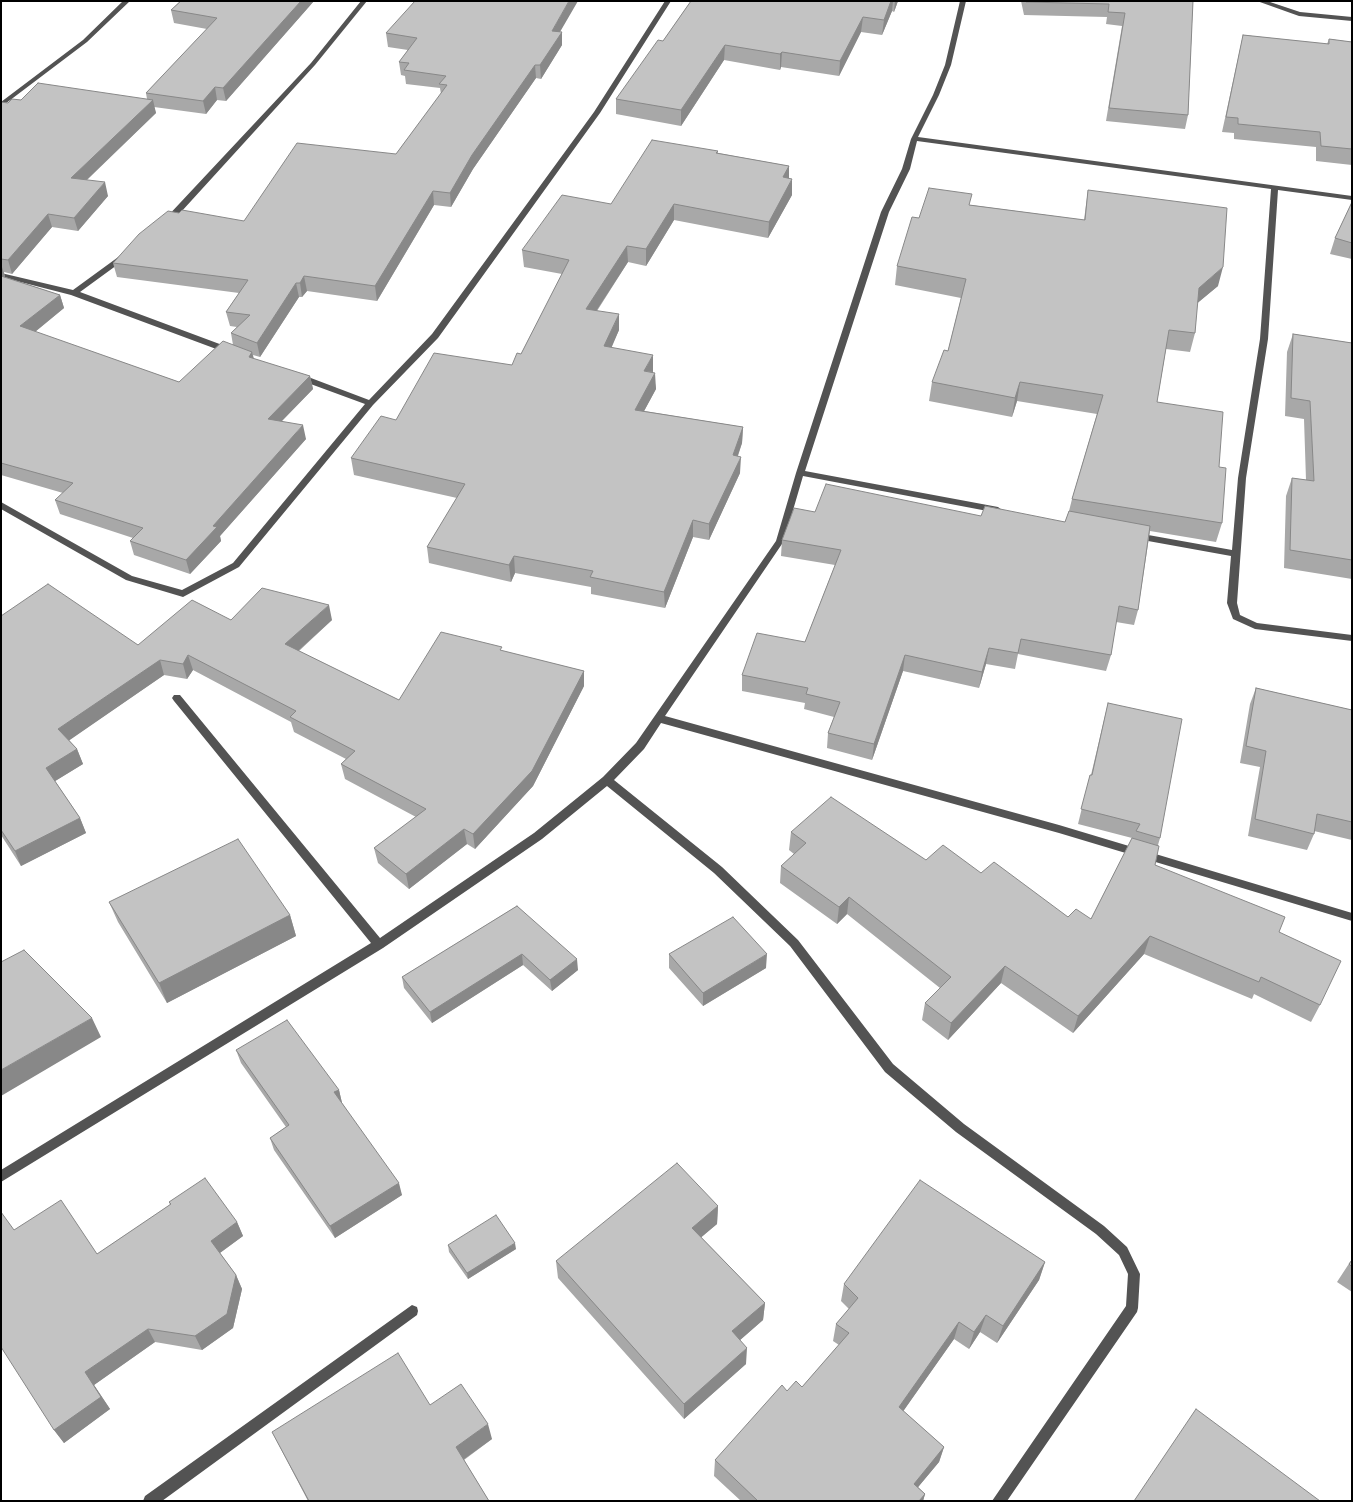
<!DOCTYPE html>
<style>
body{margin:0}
#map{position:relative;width:1353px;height:1502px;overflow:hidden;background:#fff;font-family:Commissioner,sans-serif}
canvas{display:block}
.frame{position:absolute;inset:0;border:2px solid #000;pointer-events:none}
</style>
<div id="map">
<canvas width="1353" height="1502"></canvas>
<div class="frame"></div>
</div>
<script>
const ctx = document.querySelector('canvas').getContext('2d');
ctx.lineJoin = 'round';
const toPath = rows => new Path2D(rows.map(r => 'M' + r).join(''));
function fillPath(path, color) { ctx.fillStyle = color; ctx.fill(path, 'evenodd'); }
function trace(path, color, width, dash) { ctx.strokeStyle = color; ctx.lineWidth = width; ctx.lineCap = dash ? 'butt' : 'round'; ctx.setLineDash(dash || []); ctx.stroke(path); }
fillPath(toPath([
 [123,1,130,1,87,42,1,107,1,102,83,40,123,1],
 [361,1,367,1,315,65,171,223,165,223,165,219,311,63,361,1],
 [665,1,671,1,600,113,438,338,373,405,239,567,183,597,126,580,1,509,1,502,132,576,182,590,233,563,365,404,297,379,297,375,303,375,369,400,432,334,594,112,665,1],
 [960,1,966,1,951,65,939,95,918,137,1352,196,1352,200,1278,190,1268,339,1246,478,1237,603,1240,615,1257,623,1352,635,1352,641,1255,629,1233,619,1227,603,1231,556,1137,539,1133,536,1137,533,1232,550,1238,478,1260,339,1271,189,917,141,910,169,889,212,805,471,998,507,1002,510,998,513,803,476,784,541,665,716,1059,825,1352,913,1352,921,1059,833,661,723,644,749,614,780,722,867,798,940,893,1064,964,1124,1104,1226,1127,1247,1140,1274,1138,1308,1137,1312,1007,1501,992,1501,1126,1306,1128,1274,1119,1255,1096,1234,956,1132,885,1072,790,946,714,873,607,786,542,839,383,948,1,1182,1,1170,371,943,174,701,172,698,174,695,180,695,380,938,534,833,603,777,636,743,776,541,796,473,881,212,902,169,911,139,933,95,945,65,960,1],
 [1257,1,1267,1,1300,12,1352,17,1352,21,1299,16,1257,1],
 [121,255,124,255,128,257,80,292,233,349,233,353,227,353,71,295,1,277,1,273,73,290,121,255],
 [412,1305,417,1307,418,1311,417,1315,162,1501,143,1501,145,1496,412,1305]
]), '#535353');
fillPath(toPath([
 [180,1,314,1,226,101,217,100,206,114,154,107,156,113,87,180,108,196,78,231,52,227,12,274,4,272,5,277,60,295,64,308,35,332,179,382,233,345,231,333,237,327,230,326,226,312,239,293,117,277,113,263,244,221,396,154,441,94,440,88,406,84,405,76,401,75,399,62,408,50,388,47,386,33,560,32,562,32,562,45,541,79,536,78,473,169,451,207,434,205,377,301,307,291,302,297,299,297,260,357,253,355,254,359,310,376,313,389,282,421,306,439,220,536,221,541,190,574,134,555,130,541,133,538,60,514,55,500,63,493,1,475,1,102,8,103,21,100,147,99,146,93,207,29,174,23,171,10],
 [691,1,898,1,894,12,892,11,882,35,861,32,839,76,781,67,780,70,724,60,681,126,616,114,616,99,663,41],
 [1021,1,1193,1,1188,115,1185,129,1106,121,1122,26,1106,24,1107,17,1024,15],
 [1243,35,1327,44,1329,39,1352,42,1352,165,1316,161,1316,147,1234,139,1234,133,1222,132],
 [718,151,718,153,789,166,789,178,792,195,768,238,674,220,646,266,628,262,597,311,619,330,611,347,653,372,656,389,644,411,743,427,742,443,738,456,740,473,709,540,693,537,665,608,591,594,591,587,515,573,511,582,429,563,427,547,457,498,354,475,351,458,396,420,512,365,521,354,562,274,524,267,522,250,611,204],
 [1088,190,1218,286,1197,303,1195,333,1190,352,1166,349,1157,402,1219,467,1222,523,1216,542,1150,531,1138,610,1134,625,1116,622,1111,655,1106,671,1018,654,1015,669,986,664,979,688,903,671,872,760,827,748,828,733,834,717,804,709,805,703,742,691,742,675,805,642,835,565,781,556,782,540,815,512,981,516,1065,522,1069,511,1072,499,1097,414,1017,401,1012,417,929,401,932,382,948,351,961,298,895,285,897,266,919,218,971,205,1084,220],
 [1352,202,1352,259,1330,254,1335,238],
 [1293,334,1352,343,1352,579,1284,568,1286,496,1292,478,1306,480,1304,419,1285,416,1287,352],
 [1,616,138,645,231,620,332,620,299,651,399,700,502,651,584,671,584,686,533,786,475,849,467,844,409,889,378,863,374,848,416,817,345,779,341,764,346,759,294,732,291,722,193,670,187,679,164,675,69,740,77,749,83,764,55,781,80,818,86,833,21,866,1,835],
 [1256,688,1352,710,1352,840,1314,831,1314,834,1307,850,1248,836,1260,767,1240,763,1250,704],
 [1108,703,1160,838,1158,845,1155,865,1279,932,1320,1005,1311,1022,1254,994,1252,999,1144,954,1073,1033,1001,983,948,1040,922,1020,925,1003,940,988,847,914,837,924,780,883,781,866,794,854,789,850,791,832,981,873,1068,917,1091,919,1132,838,1078,824,1090,775,1091,775],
 [109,902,290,915,296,936,167,1003,118,922],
 [517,906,578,970,552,991,523,965,432,1023,404,988,402,977],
 [669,954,766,968,703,1006,669,968],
 [236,1050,339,1090,342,1103,402,1195,335,1238,274,1150,270,1138,286,1127,241,1063],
 [169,1202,237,1222,243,1236,220,1253,236,1275,242,1289,233,1328,202,1350,155,1342,94,1385,110,1409,64,1443,54,1430,14,1230,97,1254,170,1205],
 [718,1206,717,1224,701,1237,765,1303,763,1320,740,1340,746,1364,684,1419,558,1278,556,1261],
 [448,1245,516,1249,468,1279,449,1252],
 [1352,1259,1352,1292,1337,1282],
 [1045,1262,1039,1280,997,1343,980,1332,969,1349,954,1339,903,1411,944,1447,939,1462,918,1487,925,1494,923,1501,741,1501,714,1476,715,1460,787,1391,802,1387,839,1345,833,1341,836,1324,849,1309,841,1301,844,1284],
 [430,1405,492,1439,464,1460,489,1501,308,1501,272,1432]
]), '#a8a8a8');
fillPath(toPath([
 [301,1,314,1,226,101,223,88],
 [569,1,578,1,553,44,552,31],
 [891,1,893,1,892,11,882,35,884,20],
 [895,1,898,1,894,12],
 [863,17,861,32,839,76,840,61],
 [562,32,562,45,541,79,540,65],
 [725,45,724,60,681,126,681,110],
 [782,52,781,67,780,70,780,54],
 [535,65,536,78,473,169,451,207,450,193,472,155],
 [215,87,217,100,206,114,203,101],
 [153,100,156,113,75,191,71,178],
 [789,166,789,182,783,177],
 [792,179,792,195,768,238,769,222],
 [105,182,108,196,78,231,74,218],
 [433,191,434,205,377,301,375,286],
 [674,204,674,220,646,266,646,249],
 [48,214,52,227,12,274,8,260],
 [627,246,628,262,587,325,586,309],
 [1,267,2,267,6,280,1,286],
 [1223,267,1218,286,1194,306,1199,288],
 [304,276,307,291,302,297,300,283],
 [296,283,299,297,260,357,257,343],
 [60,295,64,308,25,340,20,326],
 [619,314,619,330,605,363,604,346],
 [252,352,255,365,249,357],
 [653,355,653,372,644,371],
 [655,373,656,389,636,426,635,410],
 [310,376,313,389,271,432,268,419],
 [1020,382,1017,401,1012,417,1015,398],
 [303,425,306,439,220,536,221,541,190,574,186,560,213,526],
 [743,427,742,443,732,472,733,455],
 [741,457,740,473,709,540,709,524],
 [693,520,693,537,665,608,664,592],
 [514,556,515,573,511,582,509,565],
 [329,605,332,620,289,659,285,644],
 [989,648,986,664,979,688,982,672],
 [188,655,193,670,187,679,183,664],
 [905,655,903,671,872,760,874,744],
 [160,660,164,675,64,744,58,729],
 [584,671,584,686,533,786,475,849,473,834],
 [77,749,83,764,52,783,46,768],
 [80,818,86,833,21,866,15,851],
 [464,829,467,844,409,889,406,874],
 [849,897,847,914,837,924,839,907],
 [290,915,296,936,167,1003,159,983],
 [1150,936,1144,954,1073,1033,1078,1016],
 [522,954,523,965,432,1023,430,1012],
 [767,954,766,968,703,1006,703,993],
 [577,959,578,970,552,991,550,980],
 [1005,966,1001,983,948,1040,951,1023],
 [92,1018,101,1037,1,1096,1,1070],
 [339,1090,342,1103,338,1105,334,1092],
 [399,1183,402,1195,335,1238,330,1226],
 [718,1206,717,1224,691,1246,692,1228],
 [237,1222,243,1236,217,1255,211,1241],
 [515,1243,516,1249,468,1279,467,1273],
 [1045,1262,1039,1280,997,1343,1003,1326],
 [236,1275,242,1289,233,1328,202,1350,195,1336],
 [765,1303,763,1320,731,1348,732,1331],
 [986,1315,980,1332,969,1349,974,1332],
 [959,1322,954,1339,895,1423,899,1407],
 [148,1329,155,1342,94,1385,110,1409,64,1443,54,1430,85,1372],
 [747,1348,746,1364,684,1419,684,1404],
 [488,1424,492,1439,460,1462,456,1447],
 [944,1447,939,1462,909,1498,914,1484],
 [925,1494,923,1501,919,1501]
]), '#888');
const building = toPath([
 [181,1,301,1,223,88,215,87,203,101,146,93,217,18,171,10,181,1],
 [415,1,569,1,552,31,562,32,540,65,535,65,472,155,450,193,433,191,375,286,304,276,300,283,296,283,257,343,231,333,250,315,226,312,248,280,113,263,139,234,168,211,179,213,182,210,244,221,297,143,396,154,447,85,439,84,446,76,404,70,409,63,399,62,417,38,386,33,415,1],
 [691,1,891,1,884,20,863,17,840,61,782,52,780,54,725,45,681,110,616,99,658,40,663,41,691,1],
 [1026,1,1193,1,1188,115,1109,108,1125,13,1108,12,1109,4,1026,2,1026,1],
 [1243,35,1329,44,1329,39,1352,42,1352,149,1321,146,1320,132,1238,124,1238,118,1226,117,1243,35],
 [38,83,153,100,71,178,105,182,74,218,48,214,8,260,1,259,1,102,8,103,12,99,21,100,38,83],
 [652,140,718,151,716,153,789,166,783,177,792,179,769,222,674,204,646,249,627,246,586,309,619,314,604,346,653,355,644,371,655,373,635,410,743,427,733,455,741,457,709,524,693,520,664,592,590,577,593,571,514,556,509,565,427,547,465,484,351,458,381,416,396,420,434,353,512,365,517,353,521,354,569,260,522,250,562,195,611,204,652,140],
 [929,188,972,194,969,205,1085,220,1088,190,1227,208,1223,267,1199,288,1195,333,1169,330,1157,402,1223,412,1219,467,1226,468,1222,523,1072,499,1103,395,1020,382,1015,398,932,382,944,350,948,351,966,279,897,266,912,217,919,218,929,188],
 [1352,202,1352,243,1335,238,1352,202],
 [1,276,60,295,20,326,179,382,223,341,252,352,249,357,310,376,268,419,303,425,213,526,217,527,186,560,130,541,143,528,55,500,73,483,1,463,1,276],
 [1293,334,1352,343,1352,560,1290,550,1292,478,1314,481,1310,401,1291,398,1293,334],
 [826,484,981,516,985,506,1065,522,1069,511,1150,526,1138,610,1119,606,1111,655,1021,639,1018,653,989,648,982,672,905,655,874,744,828,733,840,702,806,694,808,688,742,675,757,633,805,642,841,550,782,540,794,508,815,512,826,484],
 [48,584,138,645,192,600,231,620,262,588,329,605,285,644,399,700,441,632,502,647,500,650,584,671,532,771,473,834,464,829,406,874,374,848,426,809,341,764,355,751,290,717,296,711,188,655,183,664,160,660,58,729,77,749,46,768,80,818,15,851,1,830,1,616,48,584],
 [1256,688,1352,710,1352,822,1317,814,1314,834,1255,819,1266,751,1246,746,1256,688],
 [1108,703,1182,719,1160,838,1136,831,1140,824,1081,809,1090,775,1092,775,1108,703],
 [831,797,926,860,943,845,981,873,994,862,1068,917,1076,909,1091,919,1132,838,1159,846,1155,865,1285,917,1279,932,1341,961,1320,1005,1261,977,1259,982,1150,936,1078,1016,1005,966,951,1023,925,1003,951,977,849,897,839,907,781,866,806,843,791,832,831,797],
 [238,839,290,915,159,983,109,902,238,839],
 [517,906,577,959,550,980,522,954,430,1012,402,977,517,906],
 [733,917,767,954,703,993,669,954,733,917],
 [24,950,92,1018,1,1070,1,962,24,950],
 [287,1020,339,1090,334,1092,399,1183,330,1226,270,1138,289,1125,236,1050,287,1020],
 [677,1163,718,1206,692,1228,765,1303,732,1331,747,1348,684,1404,556,1261,677,1163],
 [205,1178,237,1222,211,1241,236,1275,227,1314,195,1336,148,1329,85,1372,101,1397,54,1430,1,1347,1,1212,14,1230,61,1200,97,1254,171,1204,169,1202,205,1178],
 [920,1180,1045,1262,1003,1326,986,1315,974,1332,959,1322,899,1407,944,1447,914,1484,925,1494,919,1501,758,1501,715,1460,782,1385,787,1391,796,1381,802,1387,849,1333,836,1324,858,1298,844,1284,920,1180],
 [496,1215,515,1243,467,1273,448,1245,496,1215],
 [1352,1260,1352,1267,1349,1264,1352,1260],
 [398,1353,430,1405,461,1384,488,1424,456,1447,489,1501,348,1501,347,1500,346,1501,309,1501,272,1432,398,1353],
 [1196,1409,1320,1501,1134,1501,1196,1409]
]);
fillPath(building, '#c3c3c3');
trace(building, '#888', 1);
</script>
